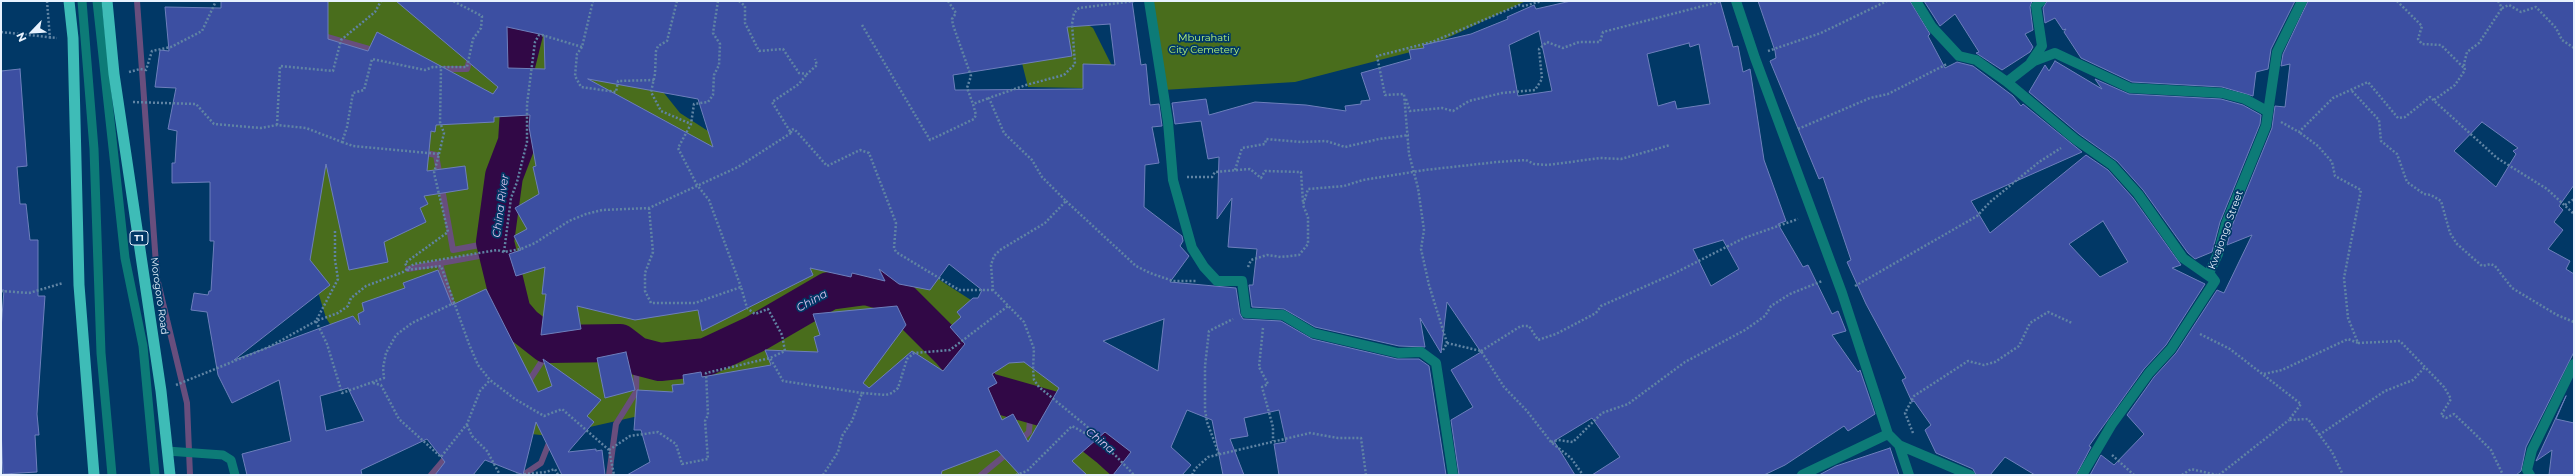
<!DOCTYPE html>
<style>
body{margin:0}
#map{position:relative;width:2575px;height:476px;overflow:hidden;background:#013866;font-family:Montserrat,sans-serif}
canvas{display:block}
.frame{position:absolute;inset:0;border:2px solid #e8f2fe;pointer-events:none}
.north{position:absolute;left:12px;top:12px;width:40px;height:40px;-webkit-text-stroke:3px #013866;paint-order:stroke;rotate:245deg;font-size:11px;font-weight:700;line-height:16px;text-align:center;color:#e8f2fe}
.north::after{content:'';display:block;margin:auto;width:14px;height:18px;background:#e8f2fe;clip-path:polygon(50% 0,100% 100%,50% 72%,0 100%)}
</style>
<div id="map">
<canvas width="2575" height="476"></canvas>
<div class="frame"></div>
<div class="north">N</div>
</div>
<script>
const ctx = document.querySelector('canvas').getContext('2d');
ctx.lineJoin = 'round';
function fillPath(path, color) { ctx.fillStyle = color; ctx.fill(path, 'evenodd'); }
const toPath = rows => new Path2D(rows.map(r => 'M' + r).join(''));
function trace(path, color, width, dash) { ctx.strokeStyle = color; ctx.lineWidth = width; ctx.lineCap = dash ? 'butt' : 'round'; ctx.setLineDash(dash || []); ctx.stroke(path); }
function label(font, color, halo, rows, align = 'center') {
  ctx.font = font + ' Montserrat,sans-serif'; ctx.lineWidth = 3.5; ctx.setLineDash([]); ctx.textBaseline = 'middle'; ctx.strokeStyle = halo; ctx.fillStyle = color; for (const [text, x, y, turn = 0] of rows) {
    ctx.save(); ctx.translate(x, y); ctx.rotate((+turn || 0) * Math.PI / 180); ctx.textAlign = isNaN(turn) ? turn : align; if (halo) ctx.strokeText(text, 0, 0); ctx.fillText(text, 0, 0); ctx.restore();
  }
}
fillPath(toPath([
 [323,1,671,1,652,78,680,113,1016,329,1080,392,1140,475,729,475,727,396,550,436,503,431,358,366,326,318,278,160],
 [1153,1,1526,1,1426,48,1295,82,1163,90],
 [1075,17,1093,28,1113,68,1082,88,1028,87,1019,51,1063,34]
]), '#496d1c');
trace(toPath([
 [137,1,157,278,187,403,190,475],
 [499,30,523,34],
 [320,35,369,49,370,55],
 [439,69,467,69,471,54],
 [421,152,436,155,453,250,495,242],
 [440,264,454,312],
 [408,269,490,254,497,255],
 [507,348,524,326],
 [527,384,550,349,547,344],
 [1020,441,1029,432,1031,406],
 [431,475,448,455],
 [523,475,541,463,551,438],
 [609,475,616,424,636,392,637,356],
 [981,475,1009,452]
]), '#684e7d', 6);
trace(toPath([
 [532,1,516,66,519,111,517,142,504,176,495,242,512,312,524,326,547,344,620,343,637,356,660,362,706,357,755,334,829,291,866,286,894,294,950,350,985,391,1066,414,1108,447,1139,475]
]), '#310846', 38);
const building = toPath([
 [221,1,328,1,328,39,368,51,377,32,493,94,498,87,396,1,1132,1,1141,65,1146,64,1150,105,1159,104,1162,126,1152,127,1159,163,1145,165,1144,207,1182,236,1183,241,1180,246,1189,256,1170,282,1236,288,1240,314,1243,319,1281,321,1312,339,1397,359,1419,359,1429,366,1446,475,1279,475,1274,444,1286,442,1279,410,1244,418,1248,436,1230,439,1244,475,1223,475,1212,420,1187,410,1171,447,1191,465,1182,475,1113,475,1131,452,1105,432,1072,461,1087,475,1020,475,997,450,942,471,941,475,627,475,650,462,641,430,634,430,637,390,673,392,672,385,684,384,683,375,701,372,702,377,771,365,765,350,818,352,814,337,820,335,813,314,897,306,906,325,863,383,869,388,912,351,943,371,965,344,950,327,961,317,957,312,973,298,978,298,982,290,949,264,930,290,899,284,879,269,885,281,852,273,851,277,810,268,813,275,702,331,698,310,635,320,577,306,581,329,541,335,546,294,542,294,545,267,516,276,509,254,521,250,514,236,527,229,515,208,539,194,533,167,536,166,529,127,530,115,494,117,494,122,436,125,435,132,431,131,427,171,465,166,468,189,424,196,428,204,420,208,426,222,384,242,388,262,349,270,326,164,310,260,330,285,234,360,353,316,360,325,358,314,364,311,362,303,405,288,403,283,438,270,452,305,486,289,538,392,552,386,543,359,601,400,587,416,594,422,568,452,596,449,596,451,602,450,605,475,562,475,536,422,523,475,485,460,473,475,435,475,445,462,427,439,361,470,362,475,247,475,242,454,291,441,279,380,232,403,218,375,207,312,191,310,194,293,208,295,209,291,211,291,214,241,210,241,210,182,172,183,172,163,175,163,177,131,168,129,176,88,155,87,160,50,169,51,165,7,221,8,221,1],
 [1110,24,1115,65,1083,64,1083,89,955,90,953,75,1072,56,1067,27,1110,24],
 [507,27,544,35,545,69,508,68,507,27],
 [588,79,698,99,713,147,588,79],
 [1164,319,1158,371,1103,341,1164,319],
 [1024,362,1059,388,1028,442,1013,414,1002,420,988,388,997,383,992,374,1009,363,1024,362],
 [348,388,364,421,326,431,320,396,348,388],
 [1571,1,1720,1,1733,47,1738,46,1743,72,1750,69,1764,160,1786,221,1778,224,1803,267,1808,265,1832,314,1838,311,1846,331,1832,335,1858,372,1860,370,1875,414,1848,431,1844,426,1785,465,1764,475,1592,475,1620,457,1592,418,1554,441,1575,475,1459,475,1451,420,1473,407,1451,370,1481,352,1447,302,1441,353,1420,318,1425,347,1399,346,1315,327,1284,309,1252,307,1249,285,1253,285,1257,249,1228,247,1232,198,1217,219,1219,157,1208,159,1201,121,1175,124,1172,103,1206,99,1209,115,1255,102,1306,105,1346,111,1345,106,1361,104,1361,101,1370,100,1361,73,1411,59,1409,50,1424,48,1423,45,1471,34,1508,19,1507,17,1534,5,1536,9,1571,1],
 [1539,31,1552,91,1518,96,1509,45,1539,31],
 [1689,43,1690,47,1699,44,1710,104,1677,109,1675,101,1658,106,1647,54,1689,43],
 [1723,240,1739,269,1711,286,1693,249,1723,240],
 [1758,1,1910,1,1930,34,1928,36,1945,68,1957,62,1973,66,2013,96,2021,106,2023,104,2082,152,1971,201,1990,233,2086,155,2108,170,2133,198,2181,265,2172,268,2205,284,2166,345,2144,369,2089,446,2091,447,2076,475,2035,475,2005,457,1990,475,1976,475,1973,469,1936,453,1925,430,1931,425,1914,401,1912,402,1902,380,1906,378,1866,304,1847,262,1851,260,1823,177,1819,179,1770,61,1776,58,1775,51,1758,1],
 [2103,221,2128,262,2100,277,2069,244,2103,221],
 [1924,1,2032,1,2030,7,2033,30,2025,34,2033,47,2030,52,2002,70,1976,53,1979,52,1955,14,1940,26,1924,1],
 [2047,1,2295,1,2271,49,2268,69,2256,72,2253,96,2222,87,2132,82,2081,58,2064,32,2066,29,2063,30,2055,18,2045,23,2043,8,2047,1],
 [2308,1,2574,1,2574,185,2559,206,2563,210,2554,222,2563,230,2548,249,2570,261,2566,269,2574,274,2574,352,2526,447,2521,471,2516,475,2090,475,2101,455,2114,465,2144,434,2127,415,2154,377,2176,353,2217,290,2224,293,2252,235,2227,245,2232,226,2272,128,2275,106,2285,107,2290,64,2281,66,2283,54,2308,1],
 [2482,122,2518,148,2513,151,2516,154,2496,187,2454,151,2482,122],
 [2055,61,2102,89,2095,79,2129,94,2221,99,2243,105,2261,115,2260,124,2220,222,2212,252,2195,259,2188,253,2143,190,2117,161,2079,134,2029,92,2045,65,2049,71,2055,61],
 [20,69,27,166,17,167,20,204,26,204,30,240,38,240,38,296,45,296,37,414,39,435,35,435,37,472,3,474,1,428,1,329,4,290,1,290,1,71,20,69],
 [626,352,635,390,605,398,597,358,626,352],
 [2566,396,2556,419,2574,423,2574,475,2549,475,2552,450,2536,461,2566,396],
 [1890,448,1899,475,1819,475,1836,466,1890,448]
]);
fillPath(building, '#3c4fa2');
trace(building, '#6d7fbc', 1);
trace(toPath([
 [47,1,50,39],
 [677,1,667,41,658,46,656,51,655,74,651,92,661,111,691,124],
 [718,1,713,33,720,44,719,65,714,75,713,95,708,102,694,104,691,124,678,148,697,185,709,200,741,287],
 [739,1,745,6,745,23,759,51,783,49,799,73,807,74,817,65,815,59],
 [948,1,956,13,952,19,953,25,971,76,967,88,973,104],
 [2397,1,2422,26,2418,39,2422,44,2441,45,2465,69],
 [2498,1,2502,8,2509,5,2521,12,2536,7,2556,28,2562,40,2574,48],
 [862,25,930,140,974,119,976,115,973,104,989,98],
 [1,32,57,38],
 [582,47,577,54,575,76,581,87,616,92,618,81,654,80],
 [1768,51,1821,33,1887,1],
 [129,72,140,69,146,70,152,51,171,47,202,31,216,1],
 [2352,91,2379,120,2381,141,2397,154,2407,182,2424,194,2431,195,2441,201,2450,233,2457,244,2482,266,2491,264,2495,266,2512,288,2557,315,2574,322],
 [1406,99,1410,111,1442,108,1453,111,1469,101,1502,93,1535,90,1542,79,1539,49,1547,42,1563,48,1579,42,1600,42,1603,32,1722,1],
 [2434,100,2455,85,2465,70,2464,64,2467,52,2479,43,2502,8],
 [133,102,196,104,214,124,261,128,277,125,306,128,342,142,347,127,353,93,364,90,372,59,425,70,433,67,467,67,473,39,481,28,482,16,453,1],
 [2281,122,2299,132,2333,98,2368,82,2398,118,2405,117,2430,97,2497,158,2547,189,2574,214],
 [277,125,280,66,333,71,341,40,375,12,381,1],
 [1798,129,1870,98,1888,94,1947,64],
 [791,133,791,130,794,129,797,132,827,166,860,150,869,153,896,223,894,248,896,252,959,290,993,290],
 [342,142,353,146,439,154,434,173,448,232,405,263,407,267],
 [439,154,444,133,440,122,441,69],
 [1235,170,1242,148,1265,144,1266,139,1301,142,1326,141,1345,147,1379,139,1409,135],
 [1187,177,1212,177,1215,172,1250,169,1261,178,1265,171,1301,172,1303,202],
 [1066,201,1136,266,1150,273,1173,281,1197,281],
 [2565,205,2574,199],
 [649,208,653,252,645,273,645,291,651,303,695,303,741,287,747,308,755,314,768,309,782,335,785,351,770,358],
 [335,231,335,260,338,279,316,321,327,344,342,393,384,378,383,368,386,353,396,335,412,323,454,303],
 [504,252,511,198,517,182,527,142,527,104,535,42,539,35,542,35,582,47,593,1],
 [1248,267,1251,260,1267,255,1281,257,1299,255,1308,244,1308,217,1303,205,1308,189,1344,186,1363,180,1425,170,1497,162,1526,160,1534,164,1548,165,1600,158,1621,159,1670,145],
 [407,270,441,266,469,344,478,365,490,380,515,399,544,416,562,409,609,450,614,475],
 [1855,286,1977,216,1990,202,2039,162,2061,148],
 [1,291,29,293,63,283],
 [1263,328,1259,367,1268,384,1262,387,1273,427,1273,441],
 [2200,334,2230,349,2301,404,2289,420,2308,419,2332,452,2343,475],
 [1447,343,1481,351,1504,387,1527,411,1551,442,1571,458,1583,475],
 [2358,343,2400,341,2444,387,2451,399,2441,415,2446,418,2454,414,2472,431,2491,450,2503,475],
 [1443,350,1447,343,1429,285,1421,249,1424,230,1418,188,1409,154,1404,94,1385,95,1377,56,1432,42,1519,5,1524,6,1542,1],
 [1481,351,1521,326,1529,326,1538,340,1556,334,1596,313,1601,306,1673,274,1744,238,1798,219],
 [2264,374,2282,370,2348,339,2358,343,2348,318,2344,278,2361,190,2335,176,2332,162,2318,146,2299,132],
 [373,383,381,385,399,419,441,457,467,424,480,391,490,380],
 [176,385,271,346,316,321,338,313,348,306,351,298,366,286,403,272,414,264,497,250,504,252,521,249,535,243,569,221,586,214,602,210,649,208,738,167,791,133,772,102,799,84,807,74],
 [467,425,472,436,487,451,500,475],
 [1913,433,1905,413,1914,396,1968,361,1984,365,1995,362,2019,346,2030,323,2048,312,2072,323],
 [2319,435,2385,391,2413,380,2425,367],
 [1096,440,1096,434,1039,387,1034,380,1033,369,1034,349,1024,322,993,290,991,265,994,256,1000,250,1045,223,1066,201,1042,177,1032,160,1004,133,989,98,1026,85,1064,75,1075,64,1072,24,1074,13,1079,8,1134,1],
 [1551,442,1558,440,1573,442,1602,413,1628,404,1685,362,1745,330,1765,316,1771,306,1790,294,1822,281],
 [609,450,630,436,658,432,676,444,682,464,708,459,705,421,708,415,706,373,770,358,783,381,862,393],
 [1219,454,1207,422,1205,410,1205,366,1209,331,1233,319],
 [2112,455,2134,475],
 [516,475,546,472,555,469,558,475],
 [823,475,838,452,842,436,852,421,862,393,886,395,892,393,898,388,907,359,914,353,950,350,1008,306],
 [1016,475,1027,471,1072,426,1092,437,1116,456,1134,475],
 [1192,475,1195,469,1208,457,1310,433,1338,438,1361,438,1366,475],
 [2182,475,2191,469,2217,475],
 [2219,475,2289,420]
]), '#6084a4', 2.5, [2, 2]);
trace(toPath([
 [82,1,94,149,101,353,112,475],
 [97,1,125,258,143,346,155,475],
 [167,451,223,455,231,460,235,475]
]), '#0d7b77', 9);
trace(toPath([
 [1149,1,1168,122,1173,180,1192,248,1204,267,1217,281,1242,281,1246,313,1283,315,1313,333,1398,353,1421,352,1436,363,1453,475],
 [1736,1,1755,58,1842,293,1888,434,1899,445,1909,475],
 [1916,1,1932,27,1959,56,1976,60,2007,82,2075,139,2112,165,2138,194,2183,258,2213,279],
 [2031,62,2042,46,2036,6,2041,1],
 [2007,82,2034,61,2055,53,2130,88,2222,93,2245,99,2267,111],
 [1899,445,1970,475],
 [1802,475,1888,434],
 [2082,475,2112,424,2149,373,2171,349,2215,281,2209,273,2218,254,2226,224,2266,126,2277,52,2302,1],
 [2530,475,2527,470,2532,450,2574,364]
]), '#0d7b77', 10);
trace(toPath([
 [69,1,73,38,79,285,94,475],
 [107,1,114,74,161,391,170,475]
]), '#3ebcb7', 11);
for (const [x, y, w] of [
 [139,238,18]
]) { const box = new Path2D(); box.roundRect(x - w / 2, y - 7, w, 14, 3); ctx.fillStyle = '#013866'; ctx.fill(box); trace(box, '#e8f2fe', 1); }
label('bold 9px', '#e8f2fe', null, [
 ["T1",139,238]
]);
label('10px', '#b6f378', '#013866', [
 ["Mburahati",1204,38],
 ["City Cemetery",1204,50]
]);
label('10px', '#e8f2fe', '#013866', [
 ["Kwajongo Street",2226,230,-70],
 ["Morogoro Road",159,296,82]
]);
label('italic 11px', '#ddc3f0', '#013866', [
 ["China River",501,206,-82],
 ["China",812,301,-29],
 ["China",1100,441,39]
]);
</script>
